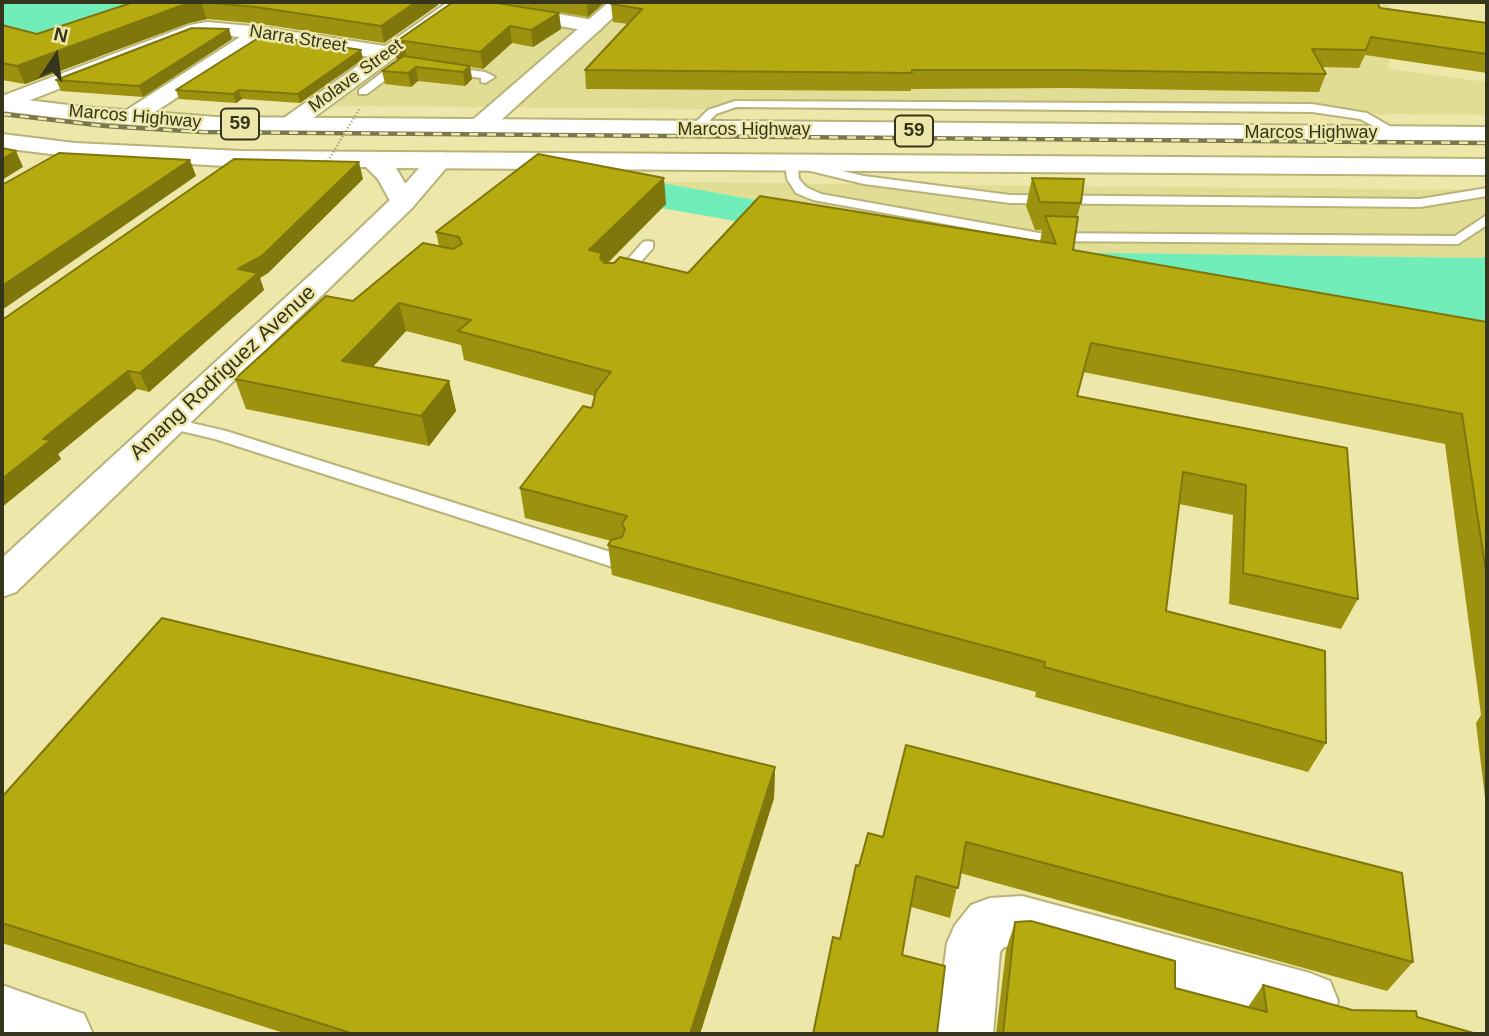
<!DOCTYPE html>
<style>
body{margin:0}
#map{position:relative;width:1489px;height:1036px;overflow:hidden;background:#ede8a9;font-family:Helvetica,sans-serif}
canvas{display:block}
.frame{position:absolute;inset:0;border:4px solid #36341a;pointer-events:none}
.north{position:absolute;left:21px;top:21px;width:70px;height:70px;-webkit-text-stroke:5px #ede8a9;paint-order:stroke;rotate:13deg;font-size:19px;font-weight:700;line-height:28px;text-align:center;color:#36341a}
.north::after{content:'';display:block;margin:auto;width:24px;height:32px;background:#36341a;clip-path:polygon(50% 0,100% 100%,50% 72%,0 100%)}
</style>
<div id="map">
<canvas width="1489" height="1036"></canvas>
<div class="frame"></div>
<div class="north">N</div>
</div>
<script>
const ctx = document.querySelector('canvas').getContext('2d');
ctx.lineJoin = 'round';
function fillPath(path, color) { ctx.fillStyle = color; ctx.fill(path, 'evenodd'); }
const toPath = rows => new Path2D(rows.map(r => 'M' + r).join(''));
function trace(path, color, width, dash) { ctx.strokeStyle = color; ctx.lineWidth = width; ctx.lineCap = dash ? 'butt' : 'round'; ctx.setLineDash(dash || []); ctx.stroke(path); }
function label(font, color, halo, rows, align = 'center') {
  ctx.font = font + ' Helvetica,sans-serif'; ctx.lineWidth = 5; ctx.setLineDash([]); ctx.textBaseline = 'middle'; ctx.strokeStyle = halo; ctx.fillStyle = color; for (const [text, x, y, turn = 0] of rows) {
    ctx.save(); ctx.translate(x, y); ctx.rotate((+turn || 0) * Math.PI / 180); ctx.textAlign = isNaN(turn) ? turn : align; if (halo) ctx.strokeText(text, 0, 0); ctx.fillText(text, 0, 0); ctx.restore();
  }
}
fillPath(toPath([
 [537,2,1390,3,1395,29,1388,69,1487,82,1487,115,323,106,462,7,520,15],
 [657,182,1487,190,1487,255,1481,258,1043,252]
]), '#e2dd95');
fillPath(toPath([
 [2,2,170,2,2,64],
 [657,182,1043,252,1481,258,1487,255,1487,352,529,185]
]), '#71edba');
const lane = toPath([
 [403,62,408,65,407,67,400,69,367,94,359,94,359,90,393,64,403,62],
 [447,67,485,72,495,77,485,83,481,82,481,78,443,72,443,68,447,67],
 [735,101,1312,104,1367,113,1403,134,1397,138,1360,119,1312,112,736,107,716,114,698,133,688,130,708,110,735,101],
 [791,159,864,176,1010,195,1420,199,1487,188,1487,196,1420,207,1010,203,864,184,798,168,799,179,806,187,821,194,1039,233,1455,236,1487,215,1487,225,1458,244,1039,241,813,200,796,193,787,179,785,163,791,159],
 [648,241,653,242,653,248,621,284,611,284,609,281,611,278,643,242,648,241],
 [170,418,226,431,623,556,626,561,623,566,616,568,215,439,164,427,161,423,170,418]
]);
const street = toPath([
 [448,2,470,2,297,130,289,132,281,130,277,125,281,120,370,57,265,40,138,123,122,123,118,118,122,113,240,37,207,34,195,36,2,111,2,96,190,25,207,22,261,27,385,46,448,2],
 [506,5,593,20,600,22,603,26,600,30,593,32,499,15,496,11,499,7,506,5],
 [1022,896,1310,973,1330,981,1338,1001,1330,1021,1310,1029,1022,946,1004,947,1000,952,993,1034,935,1034,947,943,955,925,971,905,990,898,1022,896],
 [2,985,84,1014,93,1034,2,1034,2,985]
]);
const secondary = toPath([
 [609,2,630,2,487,133,478,135,469,133,466,128,469,123,609,2],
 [440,152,449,155,453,160,412,208,16,592,2,597,2,558,345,243,394,196,431,155,440,152]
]);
const primary = toPath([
 [2,97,85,107,216,117,1487,127,1487,141,216,131,85,121,2,111,2,97],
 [2,134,75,143,241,151,1487,159,1487,175,396,168,416,202,412,208,403,210,394,208,378,179,366,167,241,167,75,157,2,148,2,134]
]);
trace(lane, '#b8b376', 4);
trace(street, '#b8b376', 4);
trace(secondary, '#b8b376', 4);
trace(primary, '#b8b376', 4);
fillPath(lane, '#fff');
fillPath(street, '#fff');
fillPath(secondary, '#fff');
fillPath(primary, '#fff');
const rail = toPath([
 [2,114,105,126,202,132,1487,143]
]);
trace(rail, '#7a774f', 4.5);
trace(rail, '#ede8a9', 2.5, [9]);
trace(toPath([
 [326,164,360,108]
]), '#9c9869', 2.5, [1, 2.5]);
fillPath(toPath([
 [134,2,438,2,438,5,384,43,261,24,207,19,189,23,25,84,2,80,2,25,37,34],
 [498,2,605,2,588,17],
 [611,4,1380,8,1487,23,1487,73,1365,55,1359,68,1322,67,1326,74,1319,92,1068,88,911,89,911,91,586,89,585,70,628,24,613,22],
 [559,13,561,29,533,47,512,43,483,69,470,67,472,79,465,86,418,81,411,87,385,84,382,71,397,60,394,43],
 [232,39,143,97,61,91,56,80],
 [363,59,300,103,242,99,236,103,179,99,176,90],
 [1032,178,1081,203,1077,217,1073,250,1487,322,1487,814,1476,723,1481,715,1445,444,1083,372,1077,396,1347,448,1358,599,1341,629,1229,604,1233,515,1179,504,1166,611,1326,743,1308,772,1035,697,1036,692,612,575,608,545,611,541,525,518,520,488,592,408,594,396,464,360,461,345,406,331,373,367,449,381,456,411,429,446,246,409,235,379,353,301,439,246,436,232,666,204,608,263,688,273,1040,242,1042,230,1035,230,1026,206],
 [363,179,268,273,260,278,264,290,149,392,137,389,58,454,61,459,2,507,5,318],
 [906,745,1413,962,1387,991,960,873,950,918,911,907,840,939,859,866,883,837],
 [775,767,774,798,700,1034,287,1034,2,943,2,797],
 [1015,922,1175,988,1248,1007,1263,985,1352,1010,1417,1017,1477,1034,996,1034,1006,950]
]), '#9d920f');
fillPath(toPath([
 [201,2,207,19,189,23,25,84,17,66,183,5],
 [416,2,438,2,438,5,384,43,381,26],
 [587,2,605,2,588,17],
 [559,13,561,29,533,47,531,30],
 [510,26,512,43,483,69,480,52],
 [229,29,232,39,143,97,139,86],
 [404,41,407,58,397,60,394,43],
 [361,50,363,59,300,103,298,94],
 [470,66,472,79,465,86,463,72],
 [416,67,418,81,411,87,408,73],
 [239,90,242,99,236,103,233,94],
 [16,151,23,167,2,180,2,159],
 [190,160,196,176,2,310,2,286],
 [359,162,363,179,268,273,260,278,264,290,149,392,140,373,238,269],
 [664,178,666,204,603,267,589,250],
 [399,303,406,331,351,390,342,361],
 [128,371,137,389,58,454,61,459,2,507,2,479,43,439],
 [449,381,456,411,429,446,421,416],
 [775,767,774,798,700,1034,690,1034]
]), '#7f770c');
const building = toPath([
 [134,2,416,2,381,26,256,7,201,2,183,5,17,66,2,63,2,25,37,34,134,2],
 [453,2,491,2,559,13,531,30,510,26,480,52,404,41,394,43,453,2],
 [614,2,1377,2,1380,8,1487,23,1487,54,1371,37,1366,50,1312,49,1326,74,1072,70,912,70,912,73,585,70,642,9,611,4,614,2],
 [192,28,229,29,139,86,56,80,192,28],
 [263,35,361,50,298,94,239,90,233,94,176,90,263,35],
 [404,56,470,66,463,72,416,67,408,73,382,71,404,56],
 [2,148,16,151,2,159,2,148],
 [59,153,190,160,2,286,2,185,59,153],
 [538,154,664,178,589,250,602,253,600,258,604,263,614,263,620,257,688,273,760,196,1056,244,1045,216,1078,217,1073,250,1487,322,1487,579,1462,414,1091,343,1077,396,1347,448,1358,599,1243,573,1246,485,1183,472,1166,611,1325,651,1326,743,1044,667,1045,662,608,545,611,540,622,537,625,529,622,524,627,516,520,488,583,406,592,408,596,391,611,372,458,331,471,320,399,303,342,361,449,381,421,416,235,379,326,296,353,301,423,243,453,249,462,244,459,237,436,232,538,154],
 [234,159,359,162,262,256,238,269,258,273,140,373,128,371,43,439,51,440,2,479,2,319,5,318,234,159],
 [1032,178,1084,179,1081,203,1040,202,1032,178],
 [162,618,775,767,690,1034,354,1034,2,923,2,797,162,618],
 [906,745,1402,873,1413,962,966,842,958,888,916,876,902,955,945,966,937,1034,813,1034,833,937,840,939,856,865,859,866,868,833,883,837,906,745],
 [1031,921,1175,961,1175,988,1267,1012,1263,985,1352,1010,1416,1011,1417,1017,1477,1034,1003,1034,1015,922,1031,921]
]);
fillPath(building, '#b6aa11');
trace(building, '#7f770c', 2);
label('18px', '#36341a', '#ede8a9', [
 ["Narra Street",298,39,9],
 ["Molave Street",356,76,-36],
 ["Marcos Highway",135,117,5],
 ["Marcos Highway",744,130],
 ["Marcos Highway",1311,133]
]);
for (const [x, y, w] of [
 [240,124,38],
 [914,131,38]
]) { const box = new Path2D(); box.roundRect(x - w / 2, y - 15.5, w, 31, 5); ctx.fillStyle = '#ede8a9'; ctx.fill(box); trace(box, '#36341a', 2); }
label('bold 19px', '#36341a', null, [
 ["59",240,124],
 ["59",914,131]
]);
label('21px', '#36341a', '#ede8a9', [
 ["Amang Rodriguez Avenue",223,373,-43]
]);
</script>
